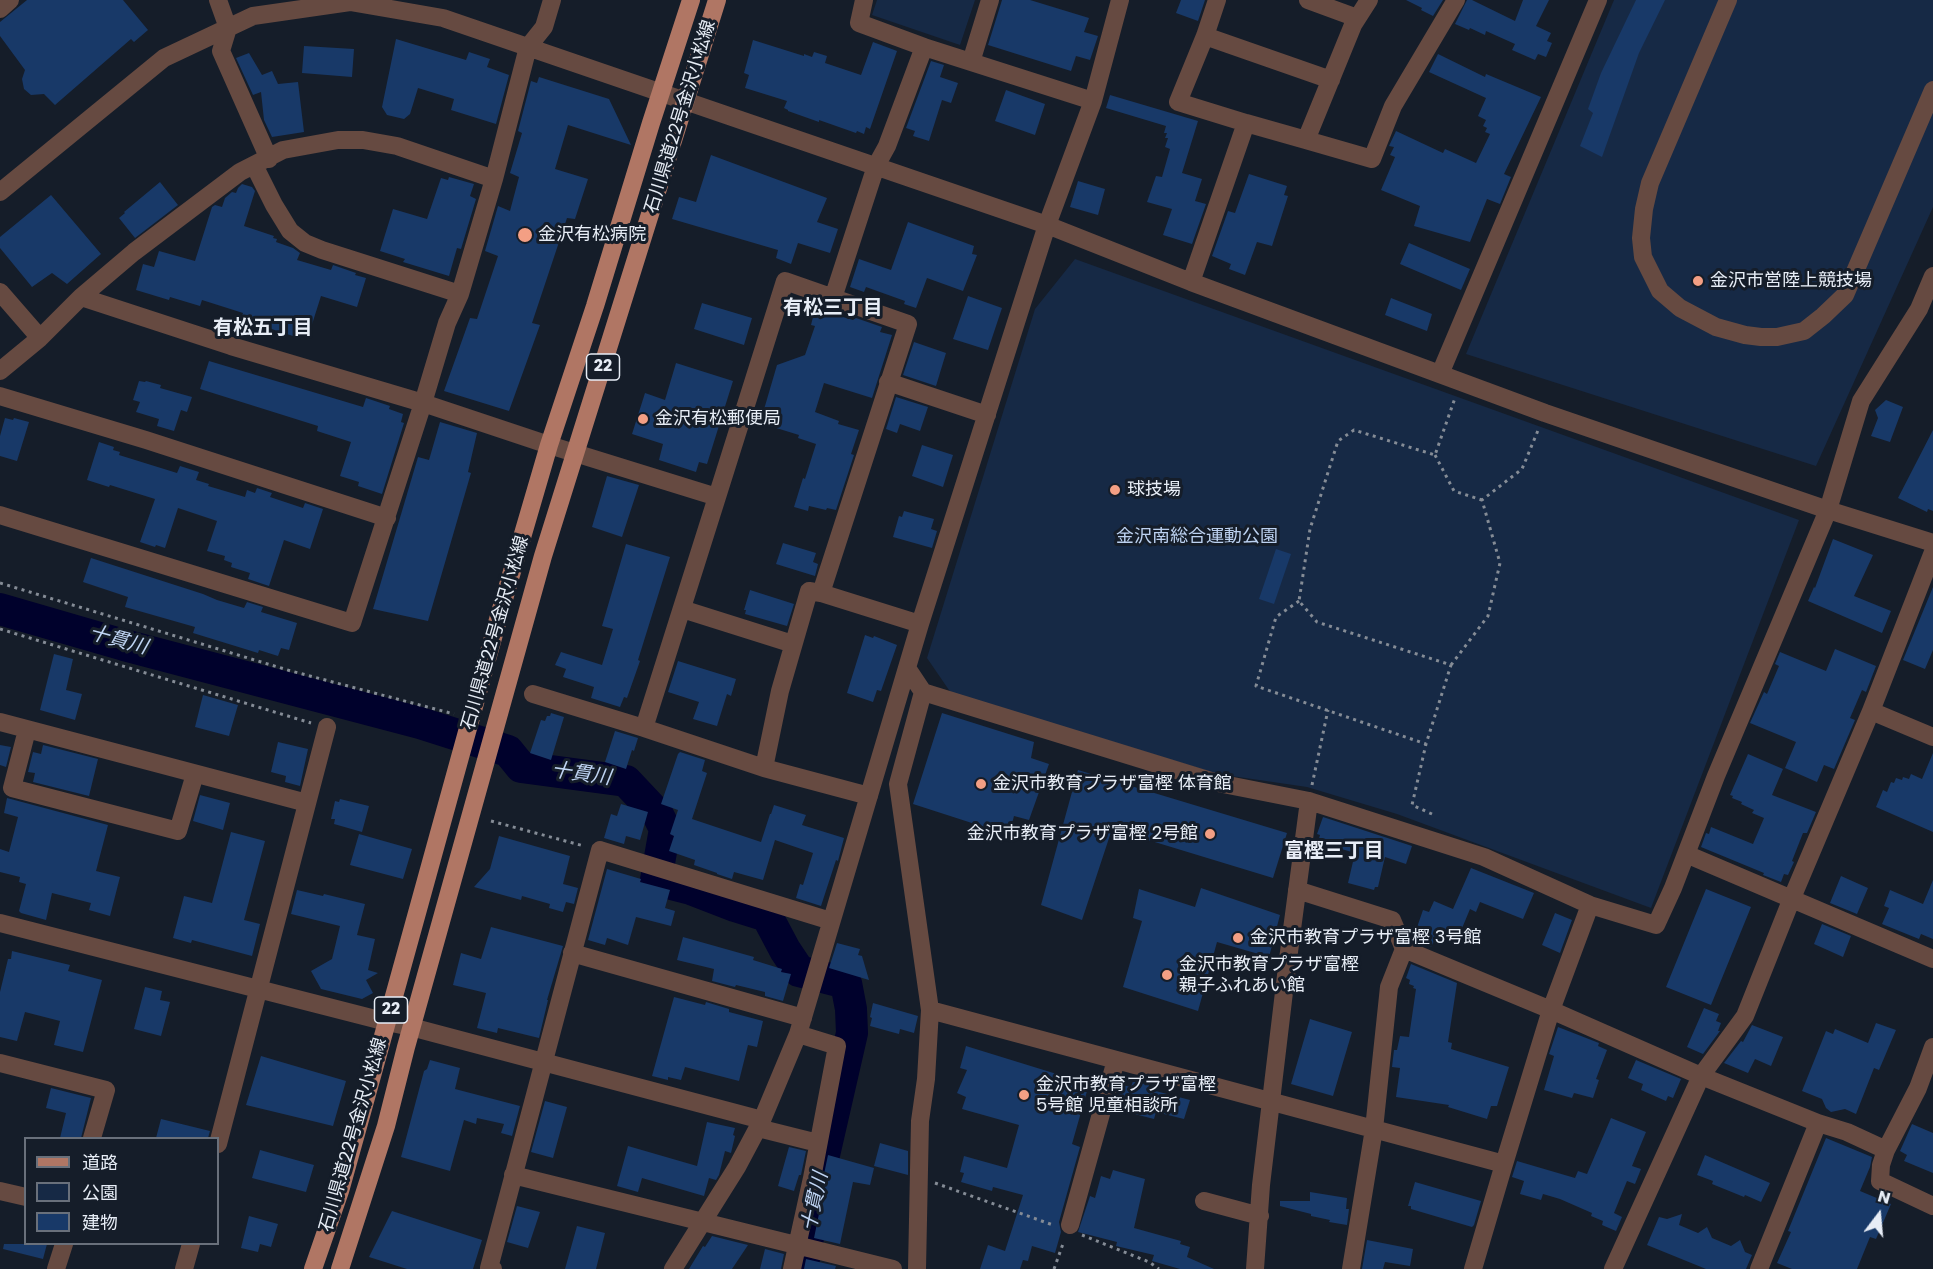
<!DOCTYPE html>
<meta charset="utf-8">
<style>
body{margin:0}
#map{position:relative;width:1933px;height:1269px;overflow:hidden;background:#151d29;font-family:Poppins,"Noto Sans JP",sans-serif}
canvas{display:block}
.legend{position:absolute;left:24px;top:1137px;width:195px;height:108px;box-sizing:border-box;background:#151d29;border:2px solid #69707b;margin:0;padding:8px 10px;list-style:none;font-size:18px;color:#e7edf6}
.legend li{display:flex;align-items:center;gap:12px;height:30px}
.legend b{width:30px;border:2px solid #69707b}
.north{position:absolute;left:1849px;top:1185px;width:60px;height:60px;-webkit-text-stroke:4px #151d29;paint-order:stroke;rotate:16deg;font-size:16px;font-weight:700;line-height:24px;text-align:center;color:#e7edf6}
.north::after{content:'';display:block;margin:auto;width:21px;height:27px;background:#e7edf6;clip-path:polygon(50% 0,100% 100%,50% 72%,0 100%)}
</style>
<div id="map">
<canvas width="1933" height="1269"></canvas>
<ul class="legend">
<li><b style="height:8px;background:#b07664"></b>道路</li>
<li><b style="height:16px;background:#162945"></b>公園</li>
<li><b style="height:16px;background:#183968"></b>建物</li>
</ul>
<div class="north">N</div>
</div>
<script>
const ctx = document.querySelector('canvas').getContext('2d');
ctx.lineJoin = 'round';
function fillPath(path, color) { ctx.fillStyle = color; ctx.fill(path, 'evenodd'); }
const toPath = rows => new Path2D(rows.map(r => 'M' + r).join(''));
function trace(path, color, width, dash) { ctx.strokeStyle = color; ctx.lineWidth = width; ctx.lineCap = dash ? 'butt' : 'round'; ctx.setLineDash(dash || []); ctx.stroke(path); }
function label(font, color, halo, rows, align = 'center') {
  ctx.font = font + ' Poppins,"Noto Sans JP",sans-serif'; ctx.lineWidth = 6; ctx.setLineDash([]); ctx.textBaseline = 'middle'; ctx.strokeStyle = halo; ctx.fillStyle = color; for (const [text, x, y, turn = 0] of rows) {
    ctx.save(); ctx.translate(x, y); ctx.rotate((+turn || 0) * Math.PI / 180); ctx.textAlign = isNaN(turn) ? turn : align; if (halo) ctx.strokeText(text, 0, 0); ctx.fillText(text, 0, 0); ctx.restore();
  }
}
fillPath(toPath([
 [877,0,975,0,960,45,872,15],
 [1614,0,1933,0,1933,207,1816,466,1466,354],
 [1075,259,1799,520,1651,908,1397,814,1307,787,1218,774,951,693,927,658,1035,309]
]), '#162945');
trace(toPath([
 [0,609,124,645,420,723,508,751,521,767,626,781,658,815,665,829,656,880,691,889,735,906,767,916,785,950,799,971,846,983,851,1009,852,1033,824,1155,802,1269]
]), '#00012c', 32);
fillPath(toPath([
 [27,0,123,0,148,30,134,42,131,39,55,105,44,94,31,95,24,89,22,79,25,70,0,36,0,22],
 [1002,0,1030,0,1089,18,1084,32,1098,36,1090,60,1076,56,1071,71,988,45],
 [1181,0,1205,0,1198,21,1176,13],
 [1406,0,1443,0,1433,16,1421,10,1422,8],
 [1467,0,1472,0,1515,21,1523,0,1549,0,1536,26,1551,33,1547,41,1552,43,1546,57,1538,54,1535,60,1512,50,1515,44,1486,31,1485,35,1470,28,1469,30,1455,24],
 [1636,0,1665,0,1639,53,1602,157,1580,146,1593,113,1588,109,1601,73],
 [396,39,466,60,469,52,490,59,487,67,509,75,496,124,451,110,454,99,418,88,410,114,404,119,387,115,382,107],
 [753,40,804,56,804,54,812,57,814,52,827,56,825,63,861,75,873,42,897,51,870,129,866,127,864,134,857,131,856,133,819,120,819,122,788,111,788,110,784,108,787,101,745,88,749,75,744,73],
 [304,46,354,49,352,77,302,73],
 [249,53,262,75,272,71,278,84,298,82,304,132,272,137,264,120,261,92,253,95,236,58],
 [1438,54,1485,77,1486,74,1541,97,1504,174,1511,177,1500,204,1487,199,1470,242,1414,226,1420,206,1381,190,1395,157,1390,155,1394,147,1389,146,1396,131,1443,153,1445,149,1476,163,1490,134,1485,132,1487,128,1483,126,1486,120,1478,116,1486,98,1429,72],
 [931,61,944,65,940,77,958,83,951,103,942,100,929,141,913,136,915,131,906,128],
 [539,77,609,99,631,145,568,125,555,169,588,179,575,219,567,218,532,323,540,325,509,411,444,391,470,318,477,319,498,256,485,251,498,206,510,211,519,177,510,173,522,133,518,131,531,81,537,83],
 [1006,90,1045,104,1035,135,995,121],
 [1110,95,1198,121,1182,173,1202,179,1195,201,1206,204,1192,244,1163,235,1172,209,1147,202,1156,176,1162,177,1170,149,1165,147,1168,138,1165,138,1167,133,1164,133,1166,126,1106,108],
 [711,155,827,198,817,222,838,229,830,253,798,243,791,264,776,258,778,250,672,219,679,197,696,202],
 [1249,174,1287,186,1284,195,1288,196,1272,246,1257,242,1245,275,1229,269,1231,264,1212,256,1228,211,1235,213],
 [449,177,474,184,470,196,476,199,461,249,457,248,449,276,403,262,405,259,380,251,393,209,427,219,441,178,448,180],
 [1078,181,1105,189,1098,215,1070,207],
 [160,182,178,205,135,238,119,218,125,213,124,212],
 [242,184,252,187,255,191,244,226,274,236,273,238,277,239,276,242,293,248,300,253,297,260,331,270,333,265,356,273,355,275,366,278,357,307,321,296,308,337,300,334,299,338,241,319,243,313,202,300,200,306,170,297,169,300,136,290,143,264,154,267,159,251,195,261,212,207,215,205,222,207,225,198,232,192,236,193,238,188],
 [51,195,101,254,67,284,52,273,32,287,0,248,0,237],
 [908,222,974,246,972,254,977,255,963,291,927,278,916,308,904,304,905,301,866,287,864,292,850,287,859,259,891,270],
 [1409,243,1470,269,1461,290,1400,264],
 [968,296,1002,308,988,350,953,339],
 [1391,298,1432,314,1427,331,1385,315],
 [702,303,752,318,744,345,694,329],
 [815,309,853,320,856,318,882,327,880,332,892,335,872,398,824,383,815,412,839,421,838,424,859,430,851,454,854,455,836,510,827,508,826,510,809,506,808,511,794,507,803,478,805,479,816,444,798,438,799,435,760,423,777,365,805,355,815,326,811,325],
 [914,342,946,353,936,386,903,375],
 [209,361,363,407,366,398,390,406,389,409,403,414,401,422,404,423,382,494,358,486,359,482,340,476,351,442,317,431,318,426,200,389],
 [676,363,733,381,707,464,699,462,696,472,659,460,663,444,632,434,645,393,665,400],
 [139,381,145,382,146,381,161,385,160,388,192,397,187,412,181,410,174,431,157,426,159,419,136,412,140,402,133,400],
 [896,397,928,407,920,431,900,424,897,433,886,429],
 [1886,400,1903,407,1890,442,1871,436,1878,418,1875,410],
 [5,418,13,420,14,418,29,422,17,461,0,456,0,436],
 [440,422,477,433,468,472,471,473,428,621,373,609,418,457,429,460],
 [1933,430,1933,511,1928,509,1927,512,1898,498],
 [99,442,114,447,113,450,120,452,119,455,177,473,180,466,199,472,196,480,209,484,208,486,245,497,247,490,255,493,257,488,272,493,270,497,303,508,305,503,323,509,310,549,284,540,269,586,248,579,250,573,231,567,232,563,224,560,225,556,207,551,217,521,178,508,165,548,156,545,155,547,140,542,155,499,110,485,109,487,87,480],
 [922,445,953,455,943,487,912,476],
 [607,476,639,485,622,537,592,527],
 [904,511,934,519,931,529,937,531,932,548,893,537,899,516,902,517],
 [1833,539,1873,555,1854,596,1891,611,1882,633,1808,601,1814,587,1815,588],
 [783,543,816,553,813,562,818,564,815,576,776,564],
 [626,544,670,557,638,660,640,661,627,698,624,697,620,707,591,698,594,687,563,677,566,669,555,665,561,652,602,665,613,629,602,626],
 [1276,549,1291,554,1274,604,1259,599],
 [91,558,203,594,217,600,244,608,247,602,263,607,261,612,297,623,289,650,281,648,278,656,259,650,258,653,193,633,195,627,125,607,128,597,83,582],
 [1933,587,1933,650,1925,669,1903,660],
 [750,590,794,604,787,626,745,614,746,610,744,610],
 [865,635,873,638,874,636,897,645,881,691,877,690,873,702,847,693],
 [1835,649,1876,666,1866,692,1862,690,1850,718,1855,720,1834,769,1824,765,1817,782,1785,768,1796,742,1750,723,1764,692,1767,694,1779,666,1775,664,1780,652,1826,671],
 [54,654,73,659,66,690,82,694,75,720,40,710],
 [678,661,736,679,731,696,727,694,717,726,693,719,699,702,668,692],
 [203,695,238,705,229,736,195,727],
 [551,713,564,717,551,760,530,753,541,720,545,721,547,716,550,716],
 [942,713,1034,742,1031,758,1049,764,1029,820,1014,816,1009,835,913,804],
 [615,731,638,738,634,751,632,750,626,769,605,762],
 [278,742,308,749,300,786,285,782,286,776,271,772],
 [0,745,11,747,6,767,0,765],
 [43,745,98,759,89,796,33,782,35,773,28,772,33,752,41,754],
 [680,752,705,760,702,771,707,773,692,819,761,842,770,814,771,814,774,805,806,815,802,825,844,838,838,861,836,860,821,906,796,898,800,884,803,885,813,853,775,840,763,880,734,872,732,879,717,874,717,873,694,865,695,860,669,851,674,836,670,834,678,810,661,804,678,754],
 [1933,753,1933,832,1876,807,1883,790,1887,792,1891,782,1894,783,1896,778,1902,780,1903,777,1909,779,1911,774,1922,779],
 [1748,754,1783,769,1772,795,1816,812,1807,833,1803,833,1792,861,1794,862,1788,875,1784,874,1781,882,1763,875,1764,873,1701,847,1706,833,1709,834,1711,827,1753,844,1764,818,1752,813,1754,810,1741,804,1742,802,1732,798,1733,796,1730,795],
 [1078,770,1287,833,1273,878,1112,829,1082,920,1041,905],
 [200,795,230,803,223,830,193,821],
 [7,798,108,825,96,871,120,877,110,916,89,910,91,903,52,893,46,920,21,913,19,911,26,884,19,882,20,877,0,872,0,849,9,852,18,817,4,813],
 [340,799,369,806,362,832,334,824,335,819,331,819,335,801,339,802],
 [621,804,648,812,640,840,626,836,624,844,604,838,611,814,617,816],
 [1323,817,1412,846,1406,864,1385,857,1378,887,1375,887,1374,890,1348,883,1355,853,1318,842,1320,835,1317,834],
 [231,832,265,841,244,920,260,924,252,956,192,940,191,943,173,938,184,896,212,903],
 [359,834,412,849,403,879,350,865],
 [499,836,570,856,563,884,578,888,574,904,566,902,563,912,549,908,550,904,522,896,521,900,474,887,490,869],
 [1471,868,1534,893,1523,919,1480,902,1476,912,1470,909,1458,938,1450,934,1447,942,1436,937,1431,947,1413,939,1423,910,1429,912,1434,901,1453,909],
 [607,869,641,879,640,882,670,890,665,908,675,911,671,926,636,917,628,945,607,938,605,945,588,940],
 [1841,876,1868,888,1857,914,1830,903],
 [1933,880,1933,939,1921,934,1919,939,1882,924,1889,908,1884,906,1890,890,1923,904],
 [1201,888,1280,915,1269,957,1217,942,1198,1011,1123,987,1142,921,1133,918,1139,889,1195,907],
 [1706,889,1751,907,1711,1005,1666,987],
 [297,890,323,896,324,894,365,904,357,935,375,939,368,970,378,973,366,980,373,993,362,999,321,989,311,971,332,959,340,926,291,914],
 [1555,913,1572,920,1560,953,1542,945],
 [1822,924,1851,936,1843,957,1814,944],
 [491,927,563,946,547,1000,548,1000,539,1038,498,1028,497,1033,477,1028,486,993,453,985,461,953,481,959],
 [683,937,754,957,753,960,782,969,781,972,791,974,783,1001,765,996,765,992,736,985,735,987,712,981,714,969,677,960],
 [837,943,860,949,858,955,862,956,869,980,829,968],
 [12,951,70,965,68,971,102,980,83,1052,54,1045,60,1021,25,1012,17,1041,0,1037,0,992,8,959,11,959],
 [1411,964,1457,983,1448,1042,1452,1043,1451,1049,1509,1067,1497,1106,1491,1106,1487,1119,1448,1107,1449,1105,1396,1097,1400,1068,1392,1067,1394,1050,1397,1050,1400,1036,1409,1037,1416,989,1413,988,1414,986,1409,984,1410,980,1406,978],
 [145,987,162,991,160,1000,170,1002,161,1036,134,1029],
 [674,997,705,1005,706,1002,729,1009,729,1012,763,1021,757,1047,748,1045,739,1081,685,1067,681,1080,668,1077,668,1080,652,1076],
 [873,1003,918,1016,914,1033,900,1029,899,1034,870,1026,872,1018,870,1017],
 [1704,1008,1719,1014,1716,1021,1721,1023,1718,1031,1720,1031,1703,1054,1687,1047],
 [1310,1019,1352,1032,1333,1096,1291,1084],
 [1876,1023,1896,1030,1879,1070,1874,1068,1856,1114,1845,1109,1831,1112,1826,1108,1822,1099,1802,1091,1826,1031,1833,1034,1835,1029,1868,1043],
 [1752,1025,1783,1037,1771,1066,1755,1059,1748,1073,1724,1063,1741,1041,1743,1042],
 [1558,1027,1599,1043,1598,1046,1607,1050,1596,1079,1599,1080,1593,1098,1574,1093,1572,1098,1544,1090,1554,1056,1549,1054],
 [966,1046,1089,1084,1072,1144,1080,1147,1059,1222,1061,1232,1055,1253,1032,1246,1028,1261,1023,1260,1020,1269,980,1269,988,1245,1005,1251,1023,1195,993,1187,992,1191,961,1182,964,1173,960,1172,964,1156,1007,1168,1019,1125,962,1109,966,1097,957,1093,967,1070,960,1068],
 [261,1056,346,1081,333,1126,246,1105],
 [430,1060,460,1068,455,1089,520,1106,512,1136,501,1133,504,1124,477,1118,476,1124,464,1120,450,1171,401,1157,424,1071,427,1069],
 [1636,1060,1681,1079,1673,1098,1668,1096,1666,1101,1641,1090,1643,1084,1628,1078],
 [1133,1081,1149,1085,1148,1089,1190,1100,1184,1119,1156,1112,1154,1119,1115,1109,1122,1085,1131,1087],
 [51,1088,91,1098,81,1138,60,1138,66,1113,46,1108],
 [545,1101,567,1107,553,1158,531,1152],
 [1611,1118,1646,1132,1632,1166,1641,1169,1635,1184,1627,1181,1614,1213,1622,1217,1616,1231,1602,1225,1603,1221,1591,1216,1592,1213,1560,1199,1543,1194,1541,1200,1520,1194,1524,1181,1512,1177,1517,1161,1575,1178,1578,1171,1587,1174],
 [161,1119,210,1131,208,1138,156,1138],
 [707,1122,735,1128,733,1135,735,1136,731,1153,725,1151,719,1175,716,1180,709,1178,704,1196,642,1178,638,1192,617,1186,628,1146,697,1166],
 [1912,1124,1933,1133,1933,1173,1904,1161,1907,1155,1900,1151],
 [1826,1138,1872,1157,1870,1167,1860,1191,1891,1204,1876,1239,1870,1237,1857,1269,1792,1269,1777,1263,1791,1232,1788,1231],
 [880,1143,908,1151,908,1175,874,1166],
 [789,1147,806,1151,801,1175,799,1175,794,1191,778,1186],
 [260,1150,314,1165,306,1192,252,1178],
 [828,1155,874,1168,870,1185,853,1182,840,1244,814,1238,826,1180,823,1179],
 [1705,1155,1770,1183,1761,1202,1745,1195,1744,1197,1712,1184,1713,1181,1697,1175],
 [1113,1170,1145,1179,1134,1228,1181,1241,1180,1244,1190,1247,1187,1257,1214,1269,1180,1269,1152,1261,1154,1255,1116,1246,1117,1242,1078,1232,1090,1196,1095,1198,1101,1176,1110,1179],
 [1415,1182,1481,1201,1474,1225,1472,1227,1411,1209,1411,1206,1408,1206],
 [1310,1192,1347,1198,1346,1209,1349,1209,1347,1225,1329,1222,1330,1220,1311,1216,1311,1214,1280,1206,1280,1201,1310,1201],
 [517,1206,540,1212,528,1248,507,1242],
 [392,1211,482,1240,473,1269,407,1269,369,1257],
 [1682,1214,1679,1225,1698,1233,1707,1227,1712,1238,1731,1246,1740,1240,1745,1252,1752,1255,1746,1269,1706,1269,1647,1245,1659,1217,1667,1219],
 [249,1216,278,1224,271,1247,260,1244,258,1252,241,1248],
 [577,1226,605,1233,596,1269,565,1269],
 [712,1236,748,1245,732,1269,689,1269,703,1246,705,1247],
 [1367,1240,1413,1249,1410,1266,1385,1262,1383,1269,1362,1269],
 [4,1244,47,1244,43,1259,3,1249],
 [765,1249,784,1254,781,1269,760,1269],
 [806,1259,836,1266,835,1269,804,1269]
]), '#183968');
trace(toPath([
 [1435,455,1454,491,1482,500],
 [0,583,291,671,454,714],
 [1299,601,1276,617,1256,686,1426,744],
 [0,629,311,723],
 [1451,665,1488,616,1500,563,1482,500,1522,469,1539,428],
 [1312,785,1328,710],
 [1432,814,1412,805,1426,744,1451,665,1317,622,1299,601,1310,529,1338,441,1354,430,1435,455,1455,398],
 [491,821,584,846],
 [935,1183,1053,1225],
 [1082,1235,1149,1262,1159,1269],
 [1054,1269,1064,1241]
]), '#858c96', 3, [3, 4.5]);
trace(toPath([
 [218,0,228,28,221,51,269,159],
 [864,0,859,23,924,47,1093,101],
 [1217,0,1205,36,1178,102,1246,123],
 [1308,0,1357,18],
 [1728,0,1650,183,1644,209,1641,238,1643,257,1660,291,1680,308,1716,327,1745,335,1761,337,1777,337,1804,331,1823,316,1845,295,1933,90],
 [0,9,10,0],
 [1205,36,1331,80],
 [971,62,990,0],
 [1306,140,1372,159,1393,106,1456,0],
 [254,165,274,205,290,231,305,243,322,250,460,294],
 [0,192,164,58,253,16,350,2,443,18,1047,225,1191,282,1545,413,1828,510,1933,543],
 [1191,282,1246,123,1306,140,1353,25,1369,0],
 [0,292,40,338,0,371],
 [81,297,231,346,423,403,447,323,460,294,494,179,528,47,544,27,552,0],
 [833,298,876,166,887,146,924,47],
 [40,338,81,297,134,252,240,172,283,150,338,140,363,140,397,146,494,179],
 [1440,374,1598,0],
 [888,382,987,415],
 [0,396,146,440,387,518],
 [0,515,352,623,423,403,549,445,717,497,785,281,908,324,821,593,809,591,780,691,764,768],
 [821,593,920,624],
 [682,609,793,644],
 [907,668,923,692,1218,783,1309,801,1484,857,1590,905,1656,925,1673,888,1716,776,1828,510,1861,401,1919,309,1933,276],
 [533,694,644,728,764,768,869,796],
 [1871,711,1933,737],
 [0,722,307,803],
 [644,728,717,497],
 [27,730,12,788,178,831,195,774],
 [1686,854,1933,959],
 [1297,890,1392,920,1404,949,1551,1010,1701,1076,1818,1123,1847,1132,1886,1150],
 [0,923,387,1022,411,1027,762,1120],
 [572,953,803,1018],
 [930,1010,1504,1164,1551,1010,1590,905],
 [1933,1047,1918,1088,1886,1150,1881,1165,1880,1181,1933,1206],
 [0,1063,106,1090,92,1138],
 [758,1128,818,1143],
 [218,1144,327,727],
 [513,1175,893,1269],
 [0,1191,26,1197],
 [1204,1201,1260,1216],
 [1070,1225,1116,1060],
 [56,1269,64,1244],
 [184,1269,191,1244],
 [493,1269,489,1268,600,850,831,921],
 [673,1269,737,1167,762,1120,798,1034,920,624,1047,225,1093,101,1120,0],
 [792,1269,812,1178,837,1046,798,1034],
 [917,1269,920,1121,926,1079,930,1010,898,784,923,692],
 [1255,1269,1261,1185,1287,967,1309,801],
 [1351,1269,1374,1129,1389,987,1404,949],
 [1473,1269,1504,1164],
 [1613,1269,1701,1076,1745,1016,1792,898,1871,711,1933,552],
 [1759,1269,1818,1123]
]), '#664a41', 18);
trace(toPath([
 [313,1269,340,1191,359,1123,499,616,549,445,595,306,651,123,691,0],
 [340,1269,386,1126,406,1047,543,556,717,0]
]), '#b07664', 18);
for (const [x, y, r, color] of [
 [525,235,8,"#f39f84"],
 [1698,281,6,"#f39f84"],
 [643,419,6,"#f39f84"],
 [1115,490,6,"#f39f84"],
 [981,784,6,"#f39f84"],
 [1210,834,6,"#f39f84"],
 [1238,938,6,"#f39f84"],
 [1167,975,6,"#f39f84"],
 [1024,1095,6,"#f39f84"]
]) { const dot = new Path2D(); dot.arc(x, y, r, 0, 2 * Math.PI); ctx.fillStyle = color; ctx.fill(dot); trace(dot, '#151d29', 2); }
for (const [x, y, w] of [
 [603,367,33],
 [391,1010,33]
]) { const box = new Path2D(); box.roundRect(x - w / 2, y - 13, w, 26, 4.5); ctx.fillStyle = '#151d29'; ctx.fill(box); trace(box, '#e7edf6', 1.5); }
label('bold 16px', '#e7edf6', null, [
 ["22",603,367],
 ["22",391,1010]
]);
label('18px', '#e7edf6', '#151d29', [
 ["石川県道22号金沢小松線",681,117,-73],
 ["石川県道22号金沢小松線",496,633,-74],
 ["石川県道22号金沢小松線",354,1135,-74]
]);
label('18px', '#e7edf6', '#151d29', [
 ["金沢有松病院",538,235],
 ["金沢市営陸上競技場",1710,281],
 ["金沢有松郵便局",655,419],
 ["球技場",1127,490],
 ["金沢市教育プラザ富樫 体育館",993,784],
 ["金沢市教育プラザ富樫 2号館",1198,834,"right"],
 ["金沢市教育プラザ富樫 3号館",1250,938],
 ["金沢市教育プラザ富樫",1179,965],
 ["親子ふれあい館",1179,986],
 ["金沢市教育プラザ富樫",1036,1085],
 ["5号館 児童相談所",1036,1106]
], 'left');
label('18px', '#bcd1f0', '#151d29', [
 ["金沢南総合運動公園",1197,537]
]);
label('bold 20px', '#e7edf6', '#151d29', [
 ["有松三丁目",833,309],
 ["有松五丁目",263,329],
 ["富樫三丁目",1334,852]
]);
label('italic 20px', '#bfd4f3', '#151d29', [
 ["十貫川",118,641,15],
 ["十貫川",581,775,8],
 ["十貫川",816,1202,-78]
]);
</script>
